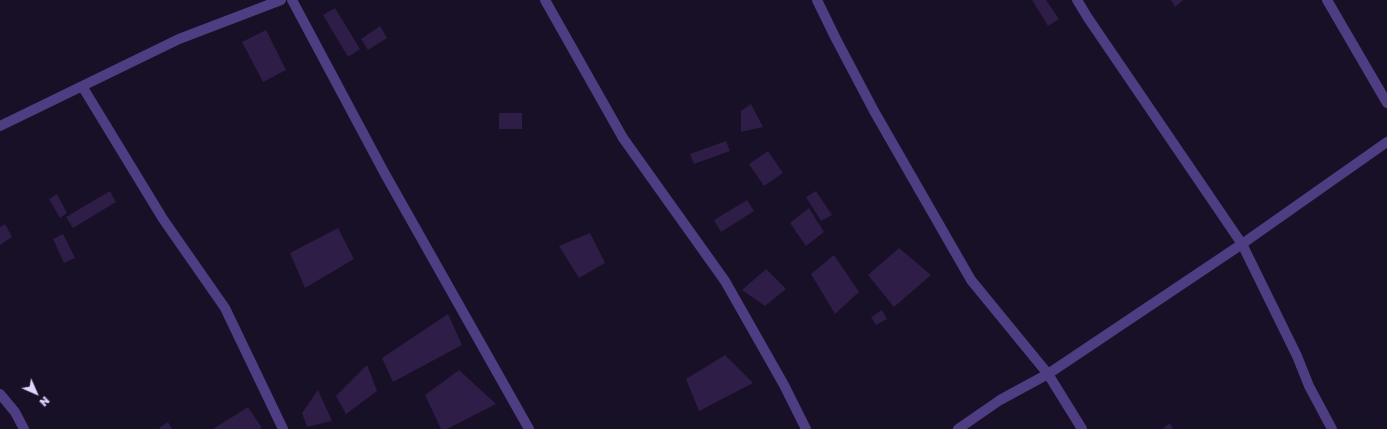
<!DOCTYPE html>
<style>
body{margin:0}
#map{position:relative;width:1387px;height:429px;overflow:hidden;background:#181026;font-family:"Golos Text",sans-serif}
canvas{display:block}
.north{position:absolute;left:16px;top:373px;width:40px;height:40px;-webkit-text-stroke:3px #181026;paint-order:stroke;rotate:135deg;font-size:11px;font-weight:700;line-height:16px;text-align:center;color:#e3d6fe}
.north::after{content:'';display:block;margin:auto;width:14px;height:18px;background:#e3d6fe;clip-path:polygon(50% 0,100% 100%,50% 72%,0 100%)}
</style>
<div id="map">
<canvas width="1387" height="429"></canvas>
<div class="north">N</div>
</div>
<script>
const ctx = document.querySelector('canvas').getContext('2d');
ctx.lineJoin = 'round';
function fillPath(path, color) { ctx.fillStyle = color; ctx.fill(path, 'evenodd'); }
const toPath = rows => new Path2D(rows.map(r => 'M' + r).join(''));
function trace(path, color, width, dash) { ctx.strokeStyle = color; ctx.lineWidth = width; ctx.lineCap = dash ? 'butt' : 'round'; ctx.setLineDash(dash || []); ctx.stroke(path); }
fillPath(toPath([
 [1032,0,1046,0,1059,19,1048,26],
 [1171,0,1183,0,1175,7],
 [335,8,360,49,348,57,323,15],
 [380,26,387,38,368,50,361,39],
 [266,30,286,70,263,82,242,42],
 [751,104,763,127,741,132,741,111],
 [499,113,522,113,522,129,499,129],
 [726,141,730,151,694,164,690,154],
 [768,151,783,173,764,186,749,164],
 [110,191,116,202,73,228,66,217],
 [816,191,832,215,821,221,806,197],
 [57,194,67,213,60,218,49,199],
 [747,200,754,211,721,232,714,220],
 [809,208,824,232,806,246,790,223],
 [5,224,12,237,0,245,0,227],
 [338,228,354,259,305,288,290,253],
 [590,233,605,263,579,278,559,246],
 [63,234,75,258,64,263,53,239],
 [899,248,931,275,894,307,868,275],
 [834,255,859,292,835,314,811,274],
 [766,269,786,289,765,306,742,290],
 [882,310,887,319,876,325,871,317],
 [448,314,462,345,393,382,382,358],
 [725,355,753,383,699,411,686,379],
 [367,365,377,391,346,414,336,396],
 [459,370,496,404,447,429,441,429,425,395],
 [318,390,332,421,307,427,302,413],
 [248,407,262,428,260,429,213,429],
 [168,422,172,429,160,429,159,428],
 [1170,423,1173,429,1162,429]
]), '#2e1d46');
trace(toPath([
 [292,0,385,174,529,429],
 [545,0,623,138,725,281,784,385,806,429],
 [817,0,835,37,874,111,971,280,1048,374,1082,429],
 [1077,0,1088,18,1242,244,1297,356,1309,386,1332,429],
 [1327,0,1387,103],
 [82,86,163,219,225,308,283,429],
 [0,126,179,39,281,0],
 [0,394,15,412,24,429],
 [958,429,1000,400,1048,374,1242,244,1387,142]
]), '#4f3d83', 10);
</script>
